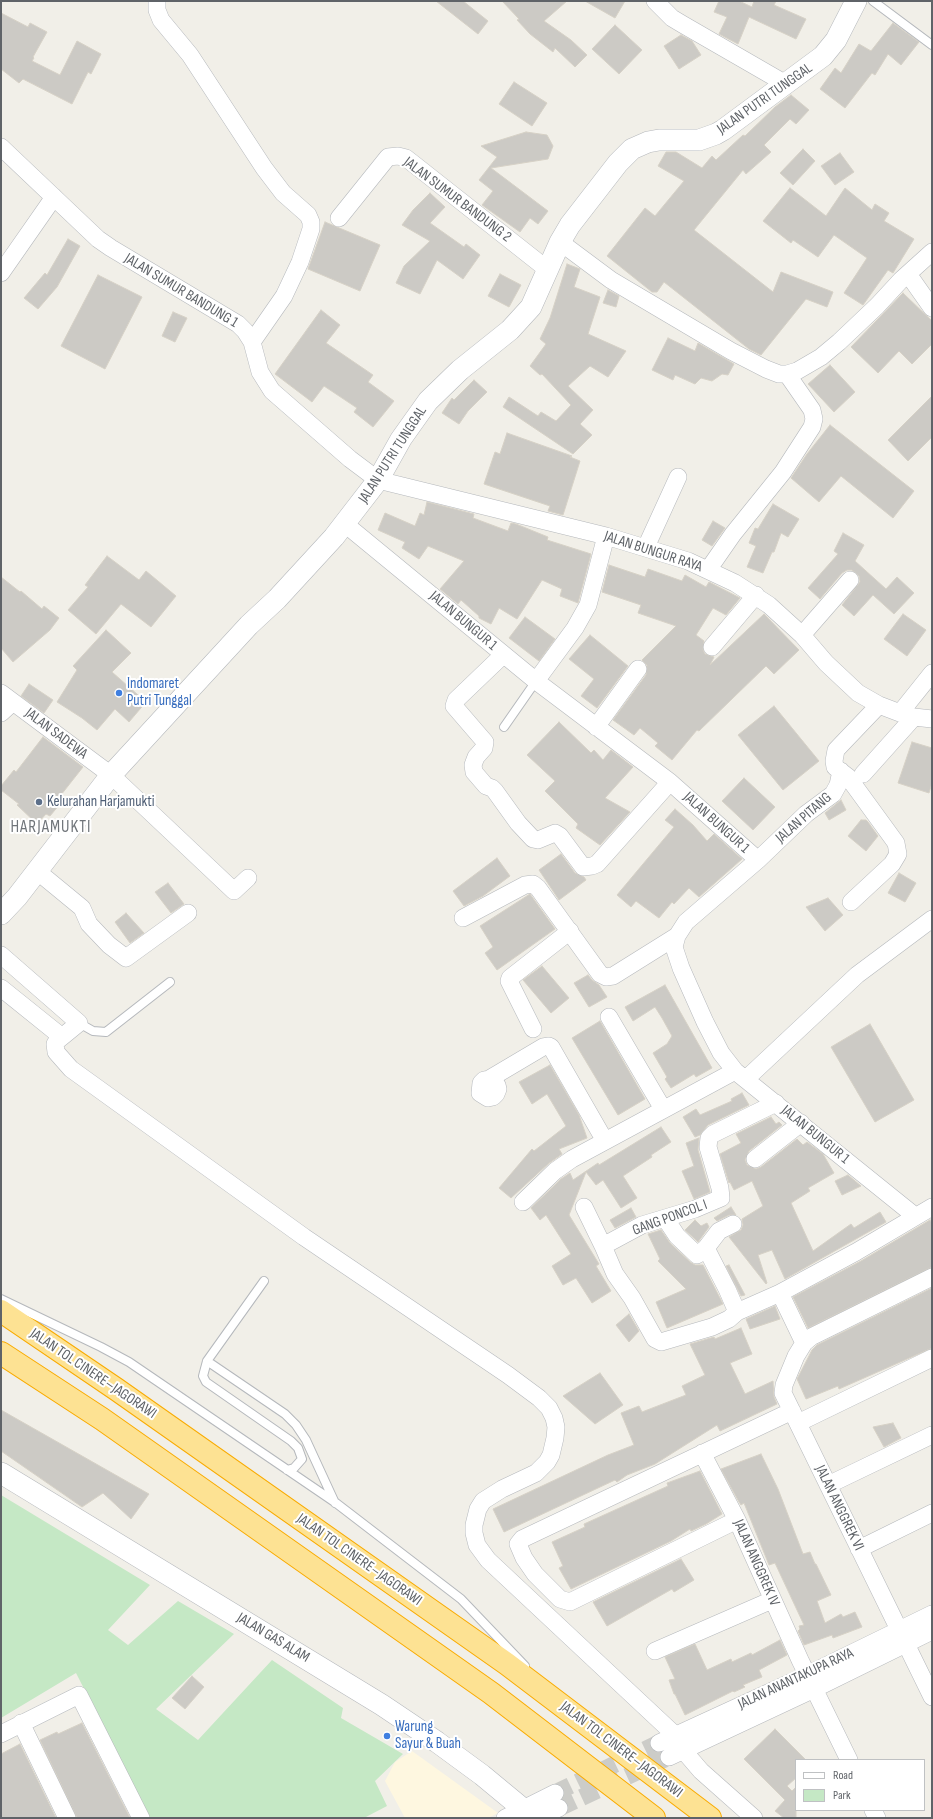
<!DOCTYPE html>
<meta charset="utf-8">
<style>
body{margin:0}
#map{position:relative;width:933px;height:1819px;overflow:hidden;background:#f1efe8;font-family:"Sofia Sans Condensed",sans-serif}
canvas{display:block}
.frame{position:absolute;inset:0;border:2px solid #5f6368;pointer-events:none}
.legend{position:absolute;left:795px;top:1759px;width:130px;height:52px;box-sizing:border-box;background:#fff;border:1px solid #bfc1c3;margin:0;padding:5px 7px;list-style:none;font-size:12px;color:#5f6368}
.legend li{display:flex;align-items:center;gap:8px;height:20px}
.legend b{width:20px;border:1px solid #bfc1c3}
</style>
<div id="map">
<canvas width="933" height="1819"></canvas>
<div class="frame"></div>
<ul class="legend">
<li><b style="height:5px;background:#fff"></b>Road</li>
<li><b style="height:11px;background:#c5e8c5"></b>Park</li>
</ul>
</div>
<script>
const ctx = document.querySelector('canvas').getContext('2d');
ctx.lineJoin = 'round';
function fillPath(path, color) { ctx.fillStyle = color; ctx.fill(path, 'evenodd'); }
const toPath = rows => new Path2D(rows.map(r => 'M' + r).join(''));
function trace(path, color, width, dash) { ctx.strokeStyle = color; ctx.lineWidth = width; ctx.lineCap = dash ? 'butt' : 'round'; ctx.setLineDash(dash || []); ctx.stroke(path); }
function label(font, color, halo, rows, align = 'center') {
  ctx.font = font + ' "Sofia Sans Condensed",sans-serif'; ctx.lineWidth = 4; ctx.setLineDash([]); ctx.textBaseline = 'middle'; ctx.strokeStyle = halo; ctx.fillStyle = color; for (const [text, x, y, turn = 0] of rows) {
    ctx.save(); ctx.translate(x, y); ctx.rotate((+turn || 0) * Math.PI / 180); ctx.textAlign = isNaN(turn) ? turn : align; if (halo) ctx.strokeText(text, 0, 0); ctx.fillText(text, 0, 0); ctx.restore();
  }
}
fillPath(toPath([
 [412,1751,498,1813,488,1818,405,1818,385,1781,395,1762]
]), '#fef7e0');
fillPath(toPath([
 [1,1495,150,1585,108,1630,128,1645,178,1601,234,1634,156,1709,198,1740,272,1660,343,1708,341,1718,403,1754,375,1781,387,1806,364,1818,150,1818,76,1673,1,1718]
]), '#c5e8c5');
const building = toPath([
 [436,1,463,1,488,21,478,34,436,1],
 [502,1,567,1,544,21,571,40,587,55,575,67,555,48,553,52,530,34,517,20,519,19,502,1],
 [585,1,625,1,615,18,585,1],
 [719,1,739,1,752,7,754,1,776,1,774,5,806,19,796,39,749,17,738,44,719,34,727,17,714,12,719,1],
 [1,13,28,27,30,23,47,32,33,57,34,58,32,61,60,75,77,41,101,54,91,74,88,72,72,104,23,79,19,83,1,69,1,13],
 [893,23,919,42,901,65,888,54,875,75,872,73,845,108,820,89,835,68,841,73,859,44,871,51,893,23],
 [615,25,642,50,619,74,592,49,615,25],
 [681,35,692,41,701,55,679,69,664,46,681,35],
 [514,82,547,103,532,126,499,104,514,82],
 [791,95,809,110,796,124,790,119,764,145,771,152,746,174,743,170,694,230,773,292,781,272,833,292,827,307,806,299,761,355,749,349,664,282,657,292,652,292,607,256,645,208,655,216,684,181,658,166,666,152,676,152,702,168,712,156,716,160,743,135,745,136,775,107,791,95],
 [526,132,547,135,553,146,548,159,491,168,548,211,538,224,530,218,520,232,482,205,493,191,479,180,497,157,481,146,526,132],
 [803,149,815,161,793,185,780,173,803,149],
 [840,153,854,172,835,185,821,166,840,153],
 [790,188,826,216,845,188,872,210,875,204,889,213,884,221,914,239,893,273,888,270,863,305,844,293,867,258,834,235,818,257,793,240,791,243,763,221,790,188],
 [430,193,445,207,430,223,464,247,466,244,480,255,463,279,437,260,420,294,396,283,404,266,430,241,402,225,413,210,430,193],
 [325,222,380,245,360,291,308,269,325,222],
 [68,239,80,246,57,287,38,309,24,298,45,273,47,275,68,239],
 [567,264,580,269,574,287,600,297,588,334,626,351,608,377,590,366,568,386,593,410,580,424,592,435,573,454,503,407,509,397,538,416,541,412,556,421,571,405,542,374,540,375,530,366,546,344,540,339,550,318,567,264],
 [500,274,521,285,509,307,488,296,500,274],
 [98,275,142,297,105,369,61,346,98,275],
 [608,290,619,296,616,307,603,303,608,290],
 [903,293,932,321,932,344,912,364,899,351,878,373,851,347,903,293],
 [321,310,340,325,326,343,373,375,368,382,394,401,373,427,354,412,357,408,324,386,312,402,275,374,321,310],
 [173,312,187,318,175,342,162,336,173,312],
 [668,338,695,351,698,343,734,364,728,375,722,374,712,381,701,378,695,384,675,375,673,380,652,370,668,338],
 [830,365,855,392,834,412,808,384,830,365],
 [474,380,487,392,468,411,459,424,442,413,452,398,454,400,474,380],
 [932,396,932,437,908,461,888,440,932,396],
 [830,425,914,491,893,518,841,476,819,502,791,478,807,454,830,425],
 [507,433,572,456,570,457,580,461,563,515,548,511,550,506,484,484,495,452,500,454,507,433],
 [427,502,474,514,473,518,508,531,511,523,516,524,548,537,547,540,591,554,578,603,560,596,562,589,542,580,517,619,499,608,491,624,479,618,479,616,461,600,458,604,440,589,464,561,428,546,419,559,402,548,405,542,378,530,385,513,415,526,420,513,424,515,427,502],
 [773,504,799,519,788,537,781,533,774,552,772,552,763,573,747,567,756,546,749,543,755,528,758,529,773,504],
 [713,521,725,528,712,546,702,540,713,521],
 [843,533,864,545,855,561,886,589,897,577,914,593,894,614,873,595,854,616,842,605,860,582,859,576,852,570,847,570,842,573,820,599,808,588,838,554,834,551,843,533],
 [107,556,139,580,146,571,176,596,151,627,121,604,96,634,68,610,88,587,85,585,107,556],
 [609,565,645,577,648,569,682,581,685,575,706,587,709,582,740,598,726,615,713,608,696,635,704,641,703,650,705,654,714,657,710,665,764,614,799,650,774,674,766,666,699,731,697,730,672,760,655,746,658,743,640,728,634,735,613,720,646,675,647,665,642,660,676,626,638,613,641,605,602,592,609,565],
 [1,577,20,592,21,591,42,609,44,606,59,618,50,630,13,662,1,648,1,577],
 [903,614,926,630,907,656,884,639,903,614],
 [525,617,555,639,539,661,509,638,525,617],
 [106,630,131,653,112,672,146,702,129,722,115,709,97,730,82,718,57,702,77,670,73,666,106,630],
 [590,635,628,666,597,708,581,696,594,679,569,659,590,635],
 [29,684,53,700,44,713,21,696,29,684],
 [774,706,819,761,783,790,738,735,774,706],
 [559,722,591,753,594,750,603,760,611,750,633,767,605,798,630,812,600,845,576,828,578,824,545,791,555,781,527,755,559,722],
 [43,737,83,767,57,800,60,804,50,816,46,814,37,824,17,805,19,804,1,790,1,786,14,770,16,772,43,737],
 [912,742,932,748,932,783,929,793,898,783,912,742],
 [744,778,775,807,753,830,722,801,744,778],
 [841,800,846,810,829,820,825,813,841,800],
 [675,809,693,825,707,841,714,834,742,859,699,897,689,888,674,904,672,902,659,918,636,901,631,907,617,895,674,827,665,820,675,809],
 [861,820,866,820,868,822,878,836,866,851,848,836,861,820],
 [561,854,575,873,584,877,586,880,559,900,539,870,561,854],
 [497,858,510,876,483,896,464,906,453,891,497,858],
 [899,873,916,883,905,902,888,893,899,873],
 [168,883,184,904,171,913,155,892,168,883],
 [530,894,555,929,497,970,485,953,493,947,480,926,530,894],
 [828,898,843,915,825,931,806,907,828,898],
 [126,913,144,933,130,943,115,922,126,913],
 [542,966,569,998,551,1013,523,980,542,966],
 [588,975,592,980,599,985,607,997,589,1007,574,983,588,975],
 [665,985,712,1068,696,1077,694,1074,671,1088,665,1079,667,1077,653,1053,667,1044,672,1036,662,1018,655,1007,633,1021,625,1007,665,985],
 [600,1021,645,1099,618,1115,572,1038,600,1021],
 [870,1024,914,1100,875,1122,831,1047,870,1024],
 [550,1065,579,1115,587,1138,559,1149,562,1154,548,1164,511,1198,499,1188,532,1149,534,1151,566,1126,547,1094,532,1104,519,1082,550,1065],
 [742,1093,749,1105,708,1125,700,1135,695,1137,683,1117,696,1109,700,1115,732,1101,731,1099,742,1093],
 [771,1117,776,1124,779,1122,782,1125,749,1151,745,1160,747,1165,756,1169,761,1167,797,1139,803,1145,807,1142,823,1154,834,1173,808,1188,810,1191,791,1203,813,1251,851,1224,854,1228,880,1212,886,1222,785,1279,772,1250,758,1255,767,1283,766,1284,729,1237,741,1230,743,1225,742,1219,763,1206,752,1181,734,1190,730,1182,729,1183,720,1154,741,1143,736,1134,771,1117],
 [661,1127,671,1142,651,1155,652,1157,623,1176,637,1198,621,1208,603,1180,596,1185,586,1172,569,1215,599,1264,596,1266,611,1291,592,1303,576,1278,563,1285,552,1266,571,1254,546,1215,540,1220,531,1208,561,1179,570,1173,573,1180,598,1163,599,1165,661,1127],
 [699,1138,698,1150,710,1192,694,1199,682,1171,694,1166,686,1143,699,1138],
 [848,1175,861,1186,842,1195,835,1181,848,1175],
 [731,1207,736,1215,729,1215,717,1221,714,1218,731,1207],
 [631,1208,636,1217,615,1228,610,1220,631,1208],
 [695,1220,701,1226,707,1223,709,1227,698,1242,685,1230,695,1220],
 [930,1220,932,1223,932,1267,808,1328,793,1297,861,1261,930,1220],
 [661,1230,670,1243,690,1262,695,1265,703,1265,723,1304,667,1328,656,1302,686,1289,658,1261,660,1259,648,1234,661,1230],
 [729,1265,745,1295,741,1296,726,1266,729,1265],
 [932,1288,932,1348,839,1389,838,1386,806,1399,797,1379,812,1350,817,1345,932,1288],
 [775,1306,780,1319,750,1329,746,1319,775,1306],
 [629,1314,639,1331,629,1342,616,1325,629,1314],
 [741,1328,752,1354,730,1363,745,1394,773,1381,774,1397,777,1404,720,1431,717,1425,655,1464,627,1475,617,1482,615,1480,504,1532,493,1509,608,1455,634,1445,621,1413,639,1406,642,1412,686,1395,682,1386,705,1375,690,1344,714,1337,715,1339,741,1328],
 [600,1373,623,1405,595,1424,563,1396,600,1373],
 [1,1410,149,1494,131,1519,103,1493,82,1507,1,1451,1,1410],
 [893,1423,901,1438,884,1447,873,1427,893,1423],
 [761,1454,778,1489,803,1554,810,1552,815,1564,816,1564,831,1595,817,1601,825,1623,841,1614,843,1617,855,1612,862,1627,833,1638,832,1635,804,1645,798,1631,800,1629,799,1626,804,1625,775,1563,769,1565,744,1503,741,1505,739,1502,721,1469,761,1454],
 [700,1471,722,1514,706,1524,691,1531,690,1529,671,1541,571,1589,559,1568,563,1566,552,1542,585,1527,584,1524,668,1486,667,1483,700,1471],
 [681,1559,694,1580,674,1592,672,1589,607,1626,593,1602,681,1559],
 [780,1640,787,1655,759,1670,762,1677,743,1685,745,1687,734,1692,733,1691,685,1715,675,1694,674,1694,669,1680,675,1679,665,1657,695,1644,707,1670,731,1659,732,1662,751,1653,752,1655,780,1640],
 [192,1676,204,1687,185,1709,172,1698,192,1676],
 [82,1723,130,1818,77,1818,40,1740,57,1732,58,1734,82,1723],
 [775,1729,806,1760,796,1760,796,1778,787,1786,792,1791,796,1787,796,1818,784,1818,775,1811,785,1800,744,1759,775,1729],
 [20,1744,56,1818,1,1818,1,1754,20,1744]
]);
fillPath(building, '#cccac5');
trace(building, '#d6d1c6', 1);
trace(toPath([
 [555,1793,659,1743],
 [559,1808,669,1757]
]), '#ccccc8', 17, [17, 8]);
const service = toPath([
 [873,1,932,45],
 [504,727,536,681],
 [79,1023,93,1031,106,1032,170,982],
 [264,1281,207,1361,203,1376,206,1382,291,1441,298,1448,302,1459,294,1468,287,1470],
 [1,1299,101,1347,129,1362,336,1503,461,1599,525,1666],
 [207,1361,285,1414,296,1425,306,1440,335,1503]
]);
const minor = toPath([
 [157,1,157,10,161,20,190,55,264,168,283,193,308,215,311,222,311,229,300,262,284,296,252,342],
 [655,1,672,18,682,24,786,84],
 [1,147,98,239,111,248,238,324,245,331,252,342,260,372,272,391,350,459,378,480,606,536,688,561,735,583,769,605,802,635,826,663,858,693,879,705,900,713,914,717,932,719],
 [339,218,388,157,398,156,406,158,415,165,548,270],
 [560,242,611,280,731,351,766,369,779,374,787,374,797,371,821,357,839,342,877,306,901,280,932,252],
 [1,273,54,197],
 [908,274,932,308],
 [345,524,536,681,670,782,758,860],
 [646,547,678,477],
 [708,570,733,534,783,472,812,427,814,419,812,410,787,374],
 [802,635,850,580],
 [712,647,756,595],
 [503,655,456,700,454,706,485,742,484,748,476,757,473,765,474,772,486,786,492,788,495,791,518,823,533,839,538,840,555,833,560,836,583,867,592,866,597,864,670,782],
 [536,681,575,628,588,605,606,536],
 [1,693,111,775,234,891,248,878],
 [1,713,13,702],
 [900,713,932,673],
 [596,727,638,669],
 [841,771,838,785,833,794,806,814,758,860,686,922,677,936,674,947,681,968,705,1022,721,1053,735,1071,915,1216],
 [863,774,914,717],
 [37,871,82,908,89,924,109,945,126,958,188,913],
 [851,902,892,864,898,854,896,843,848,777,835,767,834,761,836,750,879,705],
 [463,918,525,885,533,884,538,888,600,974,606,977,613,976,677,936],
 [1,955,79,1023,57,1041,55,1044,56,1052,71,1069,304,1237,508,1375,539,1398,549,1408,554,1418,556,1427,555,1438,551,1455,547,1462,536,1473,502,1489,483,1501,478,1509,474,1525,474,1533,477,1545,488,1560,675,1735,683,1750,701,1771,754,1818],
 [1,988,62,1037],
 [609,1017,663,1109],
 [533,1029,509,981,510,978,570,931],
 [489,1079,497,1085,498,1089,496,1094,493,1097,488,1098,480,1093,481,1083,484,1080,489,1079,543,1047,549,1046,551,1047,605,1141],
 [746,1079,857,975,932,919],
 [755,1159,801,1123],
 [523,1202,555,1171,572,1159,735,1071],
 [584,1207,603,1246,615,1274,632,1298,655,1339,661,1342,712,1327,729,1319,737,1312,780,1293,856,1252,932,1207],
 [665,1218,677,1236,697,1255,706,1248,727,1289,737,1312],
 [603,1246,642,1225,695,1209,721,1198,720,1188,708,1147,709,1138,713,1134,776,1103],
 [706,1248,719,1231,733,1224],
 [932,1277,811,1337,804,1343,796,1356,784,1385,783,1393,932,1697],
 [780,1293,804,1343],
 [798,1423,932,1358],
 [702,1453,737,1520,800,1660,849,1760],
 [828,1485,932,1435],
 [737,1520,570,1602,560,1599,535,1574,524,1558,518,1544,522,1539,792,1411],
 [859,1549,932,1513],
 [655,1651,772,1600],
 [21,1723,67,1818],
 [1,1734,79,1695,141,1818],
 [659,1743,807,1675,932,1614],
 [669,1757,814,1689,932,1631],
 [873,1810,877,1818],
 [505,1818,555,1793],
 [537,1818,559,1808]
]);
const tertiary = toPath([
 [1,914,17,897,111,775,249,625,277,599,334,537,378,480,401,439,428,401,460,370,510,330,531,307,560,242,570,225,618,163,632,149,648,142,659,140,699,140,716,134,723,130,823,56,836,40,856,1],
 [1,1473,382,1705,437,1742,482,1775,534,1818]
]);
const motorway = toPath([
 [1,1311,116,1389,507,1664,710,1818],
 [1,1353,102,1419,491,1693,654,1818]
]);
trace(service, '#b5b8bc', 10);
trace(minor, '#b5b8bc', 18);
trace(tertiary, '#b5b8bc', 22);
trace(motorway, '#f9ab00', 24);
trace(service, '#fff', 8);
trace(minor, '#fff', 17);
trace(tertiary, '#fff', 21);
trace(motorway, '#fde293', 22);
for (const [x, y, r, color] of [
 [119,693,4,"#3f7fe0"],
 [39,802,4,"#5c6f8a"],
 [387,1736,4,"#3f7fe0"]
]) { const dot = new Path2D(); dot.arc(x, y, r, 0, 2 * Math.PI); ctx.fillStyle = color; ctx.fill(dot); trace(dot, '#fff', 1.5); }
label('15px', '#5f6368', '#fff', [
 ["JALAN PUTRI TUNGGAL",765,99,-35],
 ["JALAN SUMUR BANDUNG 2",457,200,37],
 ["JALAN SUMUR BANDUNG 1",181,291,31],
 ["JALAN PUTRI TUNGGAL",393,455,-57],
 ["JALAN BUNGUR RAYA",653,552,18],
 ["JALAN BUNGUR 1",463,621,40],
 ["JALAN SADEWA",56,734,37],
 ["JALAN PITANG",804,818,-41],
 ["JALAN BUNGUR 1",716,823,42],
 ["JALAN BUNGUR 1",815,1135,39],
 ["GANG PONCOL I",670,1218,-20],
 ["JALAN TOL CINERE–JAGORAWI",93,1374,34],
 ["JALAN ANGGREK VI",839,1508,64],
 ["JALAN TOL CINERE–JAGORAWI",359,1560,35],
 ["JALAN ANGGREK IV",756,1563,66],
 ["JALAN GAS ALAM",273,1638,31],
 ["JALAN ANANTAKUPA RAYA",796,1679,-25],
 ["JALAN TOL CINERE–JAGORAWI",621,1750,37]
]);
label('15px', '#366cbe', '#fff', [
 ["Indomaret",127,684],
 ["Putri Tunggal",127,701],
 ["Warung",395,1727],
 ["Sayur & Buah",395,1744]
], 'left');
label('15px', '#4e5e75', '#fff', [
 ["Kelurahan Harjamukti",47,802]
], 'left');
ctx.letterSpacing = '1px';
label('17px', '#70757a', '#fff', [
 ["HARJAMUKTI",51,828]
]);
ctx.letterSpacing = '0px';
</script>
